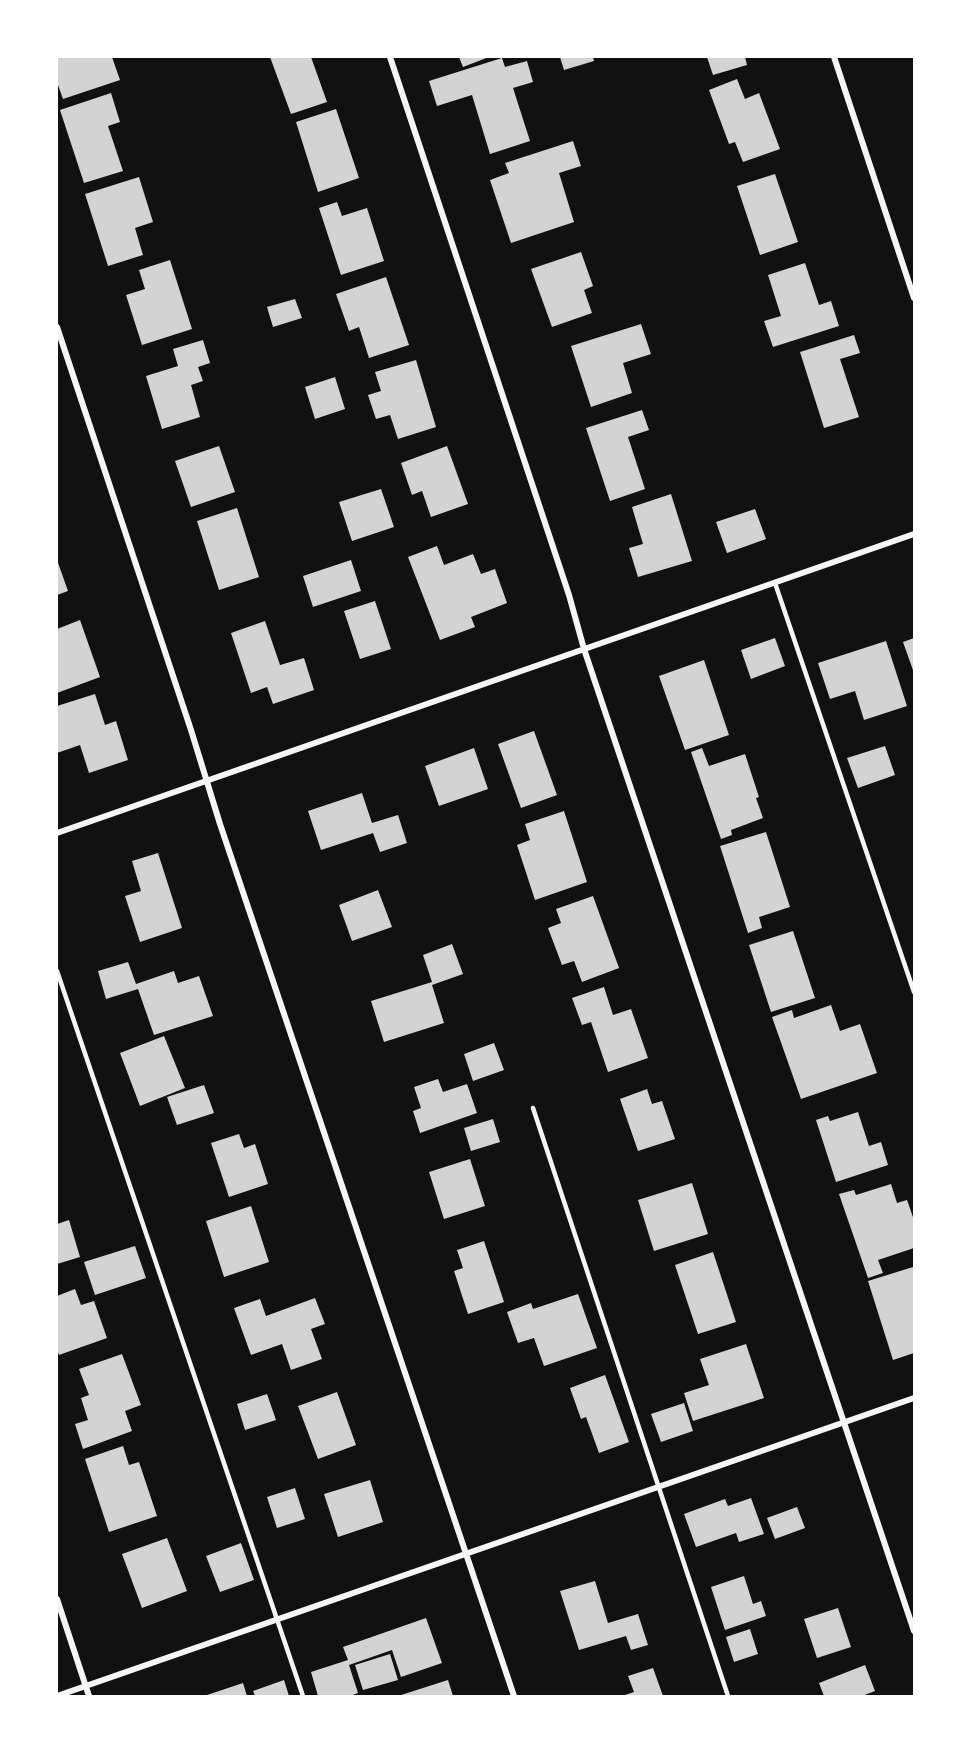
<!DOCTYPE html>
<style>
body{margin:0}
#map{position:relative;width:971px;height:1753px;overflow:hidden;background:#111;font-family:Arial,sans-serif}
canvas{display:block}
.frame{position:absolute;inset:0;border:58px solid #fff;pointer-events:none}
</style>
<div id="map">
<canvas width="971" height="1753"></canvas>
<div class="frame"></div>
</div>
<script>
const ctx = document.querySelector('canvas').getContext('2d');
ctx.lineJoin = 'round';
function fillPath(path, color) { ctx.fillStyle = color; ctx.fill(path, 'evenodd'); }
const toPath = rows => new Path2D(rows.map(r => 'M' + r).join(''));
function trace(path, color, width, dash) { ctx.strokeStyle = color; ctx.lineWidth = width; ctx.lineCap = dash ? 'butt' : 'round'; ctx.setLineDash(dash || []); ctx.stroke(path); }
fillPath(toPath([
 [57,57,112,57,120,80,63,99,57,82],
 [270,57,311,57,327,102,291,114],
 [459,57,489,57,463,67],
 [560,57,593,57,594,61,564,70],
 [707,57,745,57,747,65,713,75],
 [502,58,505,67,527,61,533,82,513,88,530,141,490,154,472,95,437,106,429,81],
 [737,79,745,99,759,93,780,149,743,162,735,142,729,144,709,90],
 [111,93,120,122,108,126,123,171,84,183,60,110],
 [336,109,359,178,318,192,296,122],
 [573,141,581,166,559,173,574,222,511,243,490,180,509,173,505,163],
 [775,174,798,242,760,255,737,186],
 [139,177,153,222,135,228,143,255,108,266,85,194],
 [337,202,342,216,367,208,384,261,341,275,319,208],
 [581,252,593,286,584,290,592,313,552,327,531,269],
 [170,260,192,329,142,345,126,295,145,289,139,270],
 [805,263,819,305,831,301,839,326,773,347,764,321,781,316,768,275],
 [386,277,409,345,369,358,359,327,349,331,336,294],
 [295,299,302,318,273,327,267,307],
 [641,324,651,354,623,363,632,393,591,407,571,346],
 [854,335,860,353,840,359,859,417,824,428,800,352],
 [203,340,210,363,198,367,203,381,191,385,200,417,162,429,146,376,178,366,173,349],
 [416,360,436,427,398,439,390,415,376,419,368,395,381,391,375,372],
 [335,377,345,409,315,419,305,387],
 [642,410,649,430,628,437,645,489,610,501,586,428],
 [219,446,235,492,191,507,175,461],
 [447,446,468,504,431,517,422,491,412,495,401,463],
 [381,489,394,527,352,541,339,502],
 [671,494,692,561,638,577,629,548,643,544,632,507],
 [237,508,259,577,219,590,197,521],
 [755,509,766,539,727,553,716,522],
 [437,546,444,565,473,554,481,574,495,569,507,603,471,617,475,627,440,640,408,557],
 [57,560,68,591,57,595],
 [351,560,361,591,313,607,303,576],
 [375,601,391,649,360,659,344,611],
 [80,620,100,677,57,693,57,629],
 [265,621,280,665,304,658,314,690,273,704,267,687,251,693,231,633],
 [775,638,785,666,751,679,741,650],
 [914,638,914,673,903,642],
 [886,641,907,706,864,720,855,691,830,699,818,663],
 [704,660,729,735,685,750,659,676],
 [95,694,105,725,116,721,128,760,89,773,80,745,57,753,57,706],
 [534,731,557,795,521,808,498,744],
 [885,746,895,775,858,788,847,758],
 [474,748,488,789,439,806,425,766],
 [702,748,709,766,745,754,759,797,756,798,763,818,731,830,732,835,721,839,691,752],
 [362,793,372,823,398,815,407,843,380,852,373,833,321,850,308,811],
 [564,811,587,882,535,900,517,845,530,840,525,824],
 [766,832,790,907,759,917,762,928,748,933,720,846],
 [158,853,182,928,140,942,125,896,141,891,132,861],
 [378,890,392,927,352,941,339,905],
 [593,896,619,968,582,982,574,961,562,965,548,928,561,923,556,909],
 [793,931,815,998,771,1012,749,945],
 [452,944,463,974,432,985,444,1023,384,1042,371,1001,432,982,423,955],
 [128,962,136,984,174,971,178,983,199,976,213,1016,154,1035,138,989,106,999,98,971],
 [604,987,613,1015,631,1009,648,1058,608,1072,591,1022,582,1025,572,998],
 [831,1005,840,1031,860,1024,877,1073,801,1099,772,1017,792,1010,794,1018],
 [164,1036,185,1088,140,1106,120,1053],
 [494,1043,504,1070,473,1081,464,1054],
 [438,1079,443,1092,467,1084,477,1113,420,1133,413,1111,421,1108,414,1087],
 [204,1085,214,1113,177,1125,167,1097],
 [647,1089,652,1104,662,1101,675,1139,638,1151,620,1099],
 [858,1112,869,1146,881,1142,888,1165,836,1182,816,1120,828,1116,830,1121],
 [493,1119,500,1142,471,1151,464,1128],
 [239,1134,244,1148,255,1144,268,1184,229,1197,211,1143],
 [470,1159,485,1206,444,1219,429,1172],
 [692,1183,708,1234,654,1251,638,1200],
 [891,1184,897,1203,907,1200,914,1220,914,1248,878,1260,883,1273,868,1278,839,1194,854,1190,856,1195],
 [251,1206,269,1262,224,1277,206,1221],
 [69,1220,80,1257,57,1264,57,1224],
 [484,1241,504,1302,468,1314,454,1271,463,1268,457,1250],
 [135,1246,146,1278,95,1295,84,1262],
 [713,1252,736,1322,698,1334,675,1265],
 [913,1267,914,1353,893,1360,868,1281],
 [75,1289,81,1305,94,1301,107,1338,59,1355,57,1350,57,1296],
 [578,1294,597,1348,544,1366,534,1338,518,1343,507,1312,531,1303,533,1309],
 [315,1298,325,1324,311,1329,322,1359,291,1370,282,1344,251,1355,234,1308,260,1299,266,1316],
 [746,1344,764,1398,693,1421,684,1393,709,1385,700,1359],
 [122,1354,141,1405,125,1411,132,1431,83,1449,75,1424,88,1420,81,1398,89,1395,79,1369],
 [605,1375,629,1442,599,1453,586,1417,581,1419,570,1388],
 [337,1392,356,1445,318,1459,298,1406],
 [267,1394,276,1420,245,1430,237,1404],
 [684,1403,693,1431,661,1442,651,1414],
 [123,1446,129,1465,139,1462,157,1516,109,1532,85,1459],
 [370,1480,383,1522,338,1537,324,1494],
 [295,1488,305,1519,277,1528,267,1497],
 [751,1498,764,1534,739,1542,736,1533,696,1547,684,1514,725,1499,728,1506],
 [797,1507,805,1528,775,1539,767,1518],
 [167,1538,187,1591,142,1608,122,1554],
 [241,1543,254,1580,220,1592,206,1556],
 [744,1576,753,1604,761,1601,766,1616,725,1630,711,1587],
 [595,1581,608,1623,638,1614,648,1645,631,1650,626,1636,579,1650,560,1591],
 [838,1608,851,1647,817,1658,804,1619],
 [426,1618,442,1663,401,1677,392,1650,349,1665,358,1693,350,1696,318,1696,311,1672,348,1660,343,1647],
 [750,1629,758,1654,734,1662,726,1637],
 [390,1654,398,1680,363,1690,355,1665],
 [865,1665,875,1691,862,1696,824,1696,819,1683],
 [653,1668,663,1696,622,1696,634,1692,628,1676],
 [284,1680,289,1696,255,1696,253,1691],
 [448,1680,453,1696,398,1696],
 [243,1683,247,1696,204,1696]
]), '#d3d3d3');
trace(toPath([
 [775,583,914,992],
 [57,971,303,1696],
 [533,1108,728,1696]
]), '#f5f5f5', 4.5);
trace(toPath([
 [390,57,569,595,584,649,914,1631],
 [834,57,914,298],
 [57,327,191,730,220,824,514,1696],
 [57,833,914,534],
 [57,1599,89,1696],
 [57,1696,914,1398]
]), '#f5f5f5', 6);
</script>
